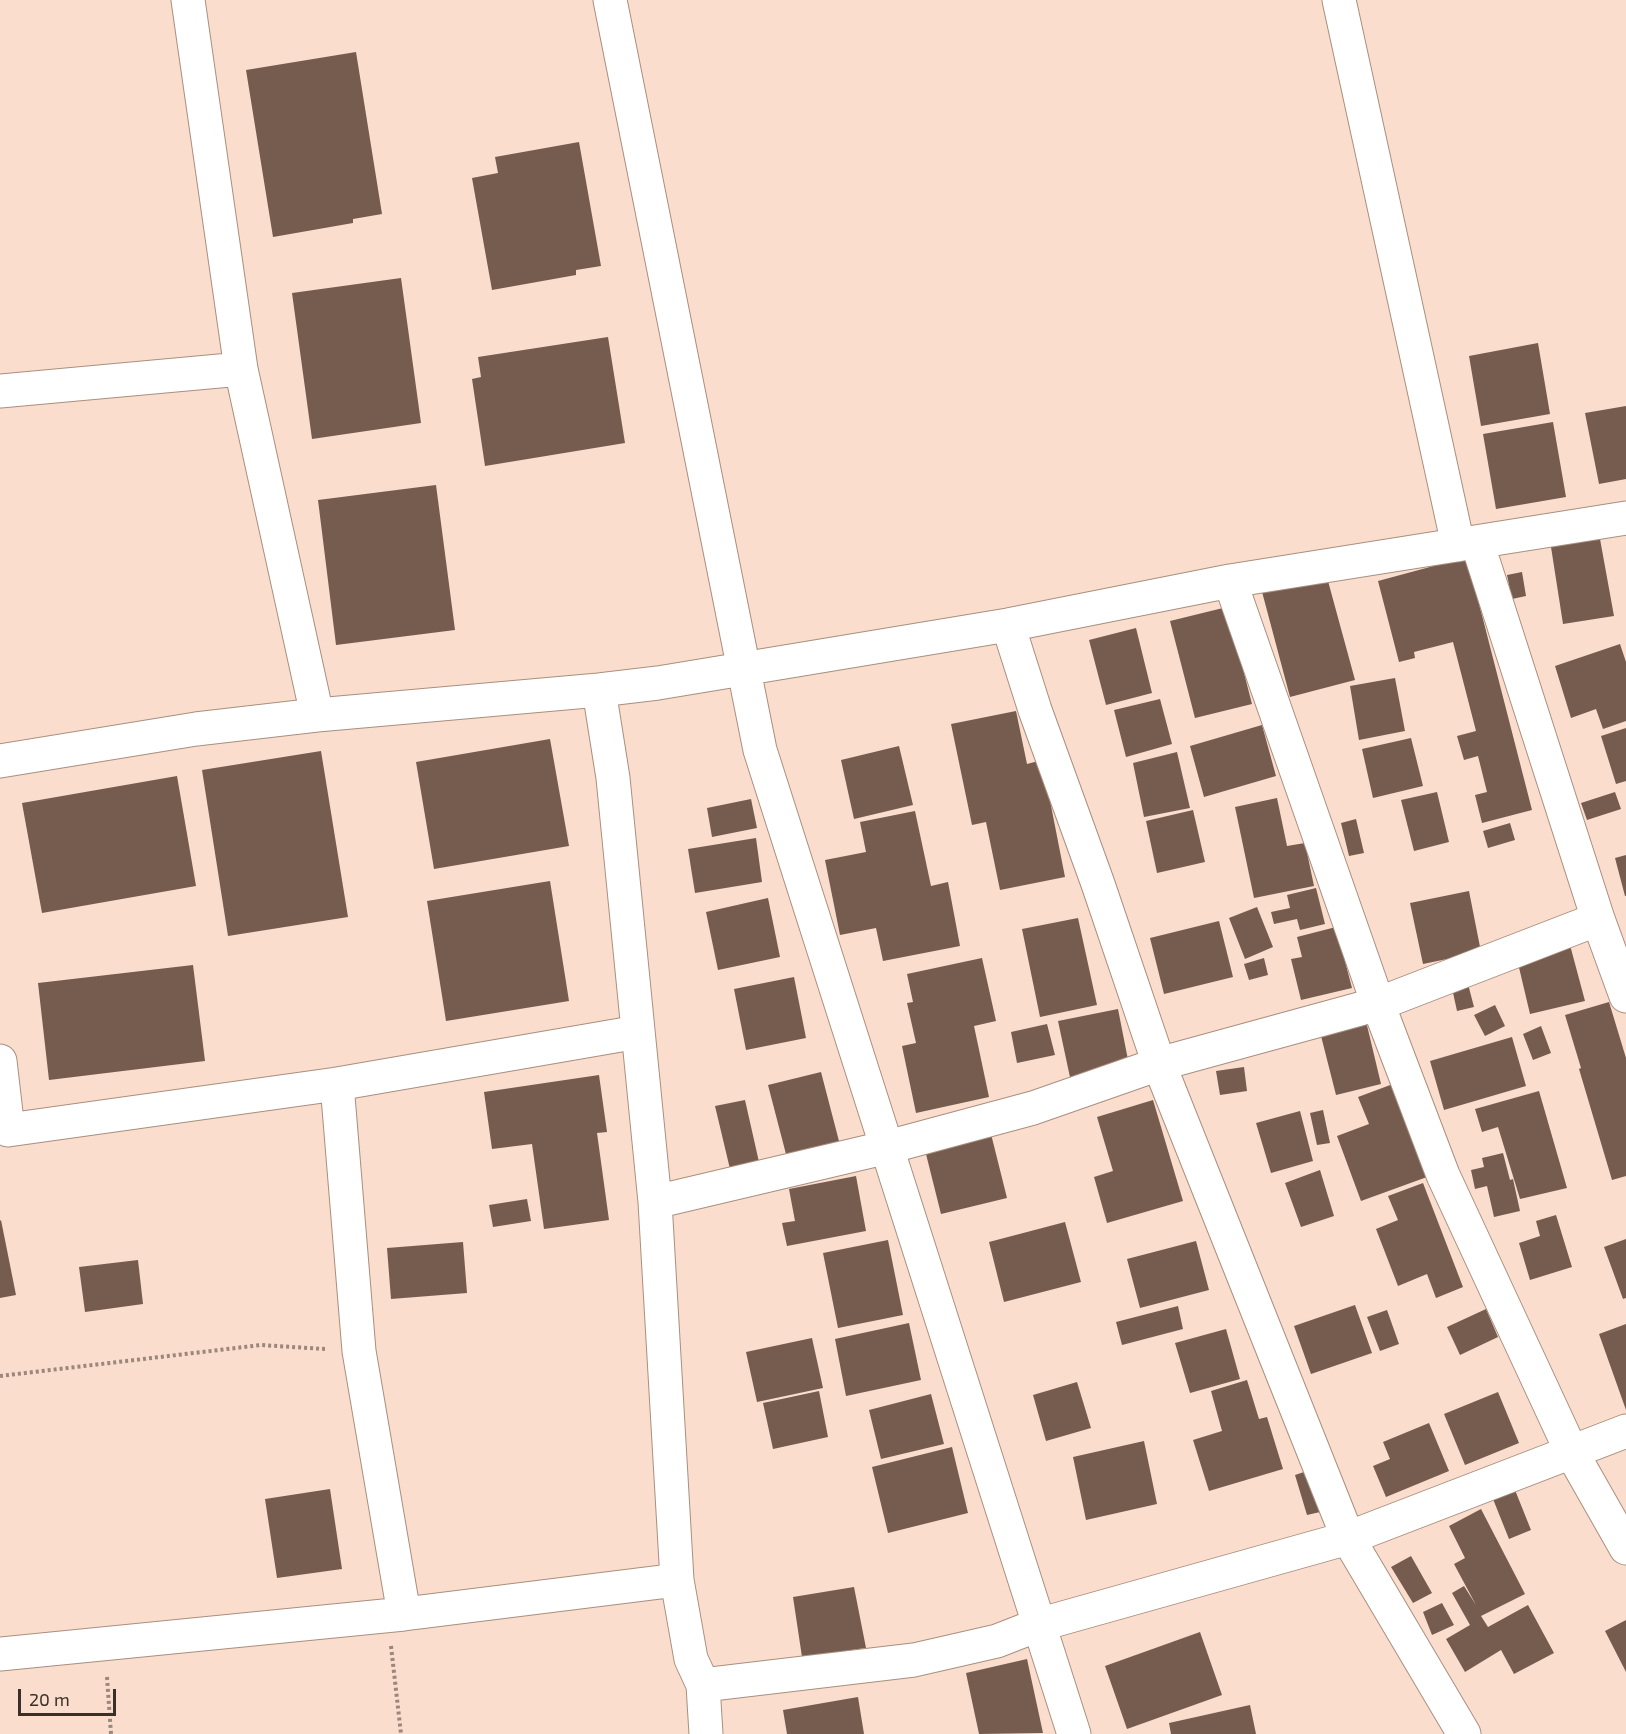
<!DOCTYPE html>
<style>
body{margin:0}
#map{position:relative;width:1626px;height:1734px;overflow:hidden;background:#faddcc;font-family:"Exo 2",sans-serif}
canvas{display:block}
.scale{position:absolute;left:18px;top:1689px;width:98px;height:27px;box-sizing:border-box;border:3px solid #3b3029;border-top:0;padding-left:8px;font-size:18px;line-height:21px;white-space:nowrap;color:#3b3029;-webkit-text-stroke:4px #faddcc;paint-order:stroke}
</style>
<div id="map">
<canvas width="1626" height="1734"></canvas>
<div class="scale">20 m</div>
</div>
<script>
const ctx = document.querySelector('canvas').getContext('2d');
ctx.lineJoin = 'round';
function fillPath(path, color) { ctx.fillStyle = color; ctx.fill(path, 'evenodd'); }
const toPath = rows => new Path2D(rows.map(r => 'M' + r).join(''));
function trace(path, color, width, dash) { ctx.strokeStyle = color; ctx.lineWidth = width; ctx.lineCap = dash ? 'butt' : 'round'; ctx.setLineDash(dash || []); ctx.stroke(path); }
fillPath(toPath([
 [356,52,382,214,353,219,353,223,273,237,246,70],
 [579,142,601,266,576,270,576,275,492,290,472,178,498,173,495,157],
 [401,278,421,423,312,439,292,293],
 [608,337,625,443,485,466,472,379,481,377,478,357],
 [1538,343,1550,414,1481,426,1469,356],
 [1626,406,1626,479,1599,484,1585,413],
 [1553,422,1566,497,1496,509,1483,434],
 [436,485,455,630,336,645,318,500],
 [1600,539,1614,616,1563,624,1551,547],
 [1467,557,1532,810,1482,823,1475,795,1487,792,1478,756,1464,760,1457,736,1476,731,1453,642,1414,652,1415,658,1399,662,1378,581],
 [1325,570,1355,680,1290,697,1261,588],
 [1522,572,1526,596,1512,599,1507,575],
 [1227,607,1252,704,1195,718,1170,621],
 [1136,628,1152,693,1106,705,1089,640],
 [1620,644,1626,662,1626,721,1603,729,1596,709,1571,718,1555,666],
 [1395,678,1405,731,1359,740,1350,686],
 [1160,699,1172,744,1126,757,1114,710],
 [1016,711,1027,764,1042,760,1065,877,1000,890,986,822,972,825,951,724],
 [1262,725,1276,776,1204,797,1190,746],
 [1626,728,1626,781,1616,784,1601,736],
 [1411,738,1423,786,1373,798,1362,749],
 [550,739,569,846,434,869,416,762],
 [899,746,913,805,854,819,841,760],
 [321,751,348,917,228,936,202,770],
 [1177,752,1190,808,1144,817,1133,763],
 [177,776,196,886,42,913,22,803],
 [1437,792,1449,842,1414,851,1401,800],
 [1615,792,1621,809,1587,820,1581,803],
 [1277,798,1287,846,1305,843,1314,886,1254,898,1235,807],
 [751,799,757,828,712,837,707,808],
 [1193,810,1205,862,1157,873,1146,821],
 [915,811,931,886,948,882,960,946,883,961,876,928,840,935,825,860,866,852,860,822],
 [1356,819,1364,853,1349,856,1341,823],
 [1510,823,1515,840,1488,848,1483,831],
 [756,838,762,882,695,893,688,849],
 [1626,855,1626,896,1625,896,1615,858],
 [550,881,569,1001,446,1021,427,901],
 [1316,888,1325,924,1300,930,1297,919,1274,924,1271,912,1290,908,1287,895],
 [1469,891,1481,952,1423,964,1410,903],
 [768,898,780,957,718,970,706,912],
 [1257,907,1273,947,1245,959,1229,918],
 [1078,918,1097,1005,1040,1017,1022,929],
 [1219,921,1233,977,1164,994,1150,938],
 [1336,927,1352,988,1301,1000,1291,959,1302,957,1297,937],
 [1570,945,1585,1001,1530,1014,1517,959],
 [982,958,996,1021,974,1026,989,1097,916,1113,902,1046,916,1043,907,1003,913,1002,907,974],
 [1264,958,1268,975,1249,980,1244,964],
 [193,965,205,1061,49,1080,38,983],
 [794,977,806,1038,746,1050,734,989],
 [1468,984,1474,1007,1457,1011,1452,988],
 [1609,1002,1626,1058,1626,1176,1612,1180,1579,1069,1581,1068,1565,1015],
 [1495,1005,1505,1026,1485,1036,1474,1015],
 [1118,1009,1130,1070,1071,1082,1058,1021],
 [1365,1017,1381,1084,1336,1095,1319,1028],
 [1047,1024,1055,1055,1017,1063,1011,1032],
 [1541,1026,1551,1053,1533,1060,1523,1034],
 [1512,1037,1526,1086,1444,1110,1430,1061],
 [1244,1067,1247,1091,1220,1095,1216,1071],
 [821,1072,840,1145,787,1158,768,1085],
 [599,1075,607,1132,597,1133,609,1220,544,1229,532,1144,492,1149,484,1092],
 [1393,1084,1427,1177,1361,1201,1337,1136,1369,1124,1358,1097],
 [1539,1091,1567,1188,1520,1199,1498,1127,1482,1132,1475,1109],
 [745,1100,759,1162,730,1169,715,1106],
 [1153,1100,1183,1201,1107,1223,1094,1177,1113,1171,1097,1117],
 [1323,1110,1330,1143,1317,1145,1310,1113],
 [1300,1111,1313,1161,1271,1173,1256,1123],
 [991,1134,1007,1198,941,1214,925,1150],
 [1503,1153,1510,1180,1513,1179,1520,1211,1494,1217,1487,1186,1475,1189,1471,1170,1484,1167,1482,1158],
 [1320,1170,1334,1216,1301,1227,1285,1183],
 [856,1176,866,1231,787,1246,782,1223,795,1221,789,1189],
 [1423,1183,1463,1287,1436,1298,1427,1274,1398,1286,1376,1229,1398,1220,1388,1196],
 [527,1199,531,1221,493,1227,489,1205],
 [1556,1215,1572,1267,1530,1280,1519,1243,1540,1236,1536,1221],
 [1,1220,16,1295,0,1298,0,1221],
 [1065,1222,1081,1282,1004,1302,989,1242],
 [1626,1239,1626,1298,1623,1299,1604,1247],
 [888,1240,903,1315,838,1328,823,1253],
 [1196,1241,1209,1290,1140,1308,1127,1259],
 [463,1242,467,1293,391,1299,387,1248],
 [138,1260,143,1304,85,1312,79,1267],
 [1355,1305,1372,1353,1311,1374,1294,1326],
 [1178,1306,1183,1329,1122,1345,1116,1322],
 [1486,1309,1498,1337,1460,1355,1447,1327],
 [1387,1310,1399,1344,1380,1351,1367,1317],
 [909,1323,921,1380,846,1396,835,1339],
 [1626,1324,1626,1410,1599,1334],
 [1226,1329,1240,1379,1190,1393,1175,1343],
 [812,1338,823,1388,757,1402,746,1352],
 [1247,1380,1259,1419,1267,1417,1283,1469,1209,1491,1193,1440,1222,1431,1211,1391],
 [1077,1382,1091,1428,1046,1441,1033,1395],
 [819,1391,828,1437,773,1449,763,1403],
 [1498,1392,1519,1443,1465,1465,1444,1414],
 [931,1394,944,1444,881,1459,869,1410],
 [1429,1423,1449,1471,1386,1497,1373,1466,1390,1459,1383,1442],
 [1144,1441,1157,1504,1086,1520,1073,1457],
 [952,1447,968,1513,888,1533,872,1467],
 [1307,1471,1320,1512,1307,1515,1295,1475],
 [330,1489,342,1569,277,1578,265,1499],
 [1515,1490,1531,1530,1509,1539,1493,1499],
 [1481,1509,1525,1594,1481,1616,1488,1627,1528,1605,1554,1653,1514,1674,1501,1650,1465,1672,1446,1639,1470,1625,1452,1593,1464,1586,1476,1605,1454,1564,1465,1558,1449,1526],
 [1411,1556,1432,1593,1413,1603,1391,1567],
 [854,1587,866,1648,802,1657,793,1597],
 [1442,1603,1454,1625,1432,1635,1423,1612],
 [1626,1620,1626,1672,1605,1631],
 [1200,1632,1222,1695,1127,1729,1105,1666],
 [1027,1659,1043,1733,979,1734,966,1673],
 [858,1697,864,1734,787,1734,783,1710],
 [1250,1705,1256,1734,1171,1734,1169,1723]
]), '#755c4f');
const minor = toPath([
 [188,0,241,369,317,715],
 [610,0,760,750,1074,1734],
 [1339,0,1458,545],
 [0,391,241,369],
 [1477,542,1598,919,1626,996],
 [1230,581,1378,1004,1443,1175,1572,1453,1626,1548],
 [1008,625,1035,710,1098,884,1159,1064,1348,1538,1464,1734],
 [599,690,613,778,655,1202,677,1580,691,1659,703,1685,706,1734],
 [0,761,196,729,317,715,599,690,658,683,1008,625,1230,581,1626,518],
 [0,1061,8,1130,337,1084,638,1032],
 [337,1084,359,1351,404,1614],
 [655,1202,888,1147,1033,1108,1159,1064,1378,1004,1598,919],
 [0,1654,404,1614,677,1580],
 [703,1685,914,1660,997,1641,1038,1625,1348,1538,1626,1431]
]);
trace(minor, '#a98f7f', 35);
trace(toPath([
 [0,1376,261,1345,325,1349],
 [391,1646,401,1734],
 [107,1677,111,1734]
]), '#9b877b', 4, [3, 3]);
trace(minor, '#fff', 33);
</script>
